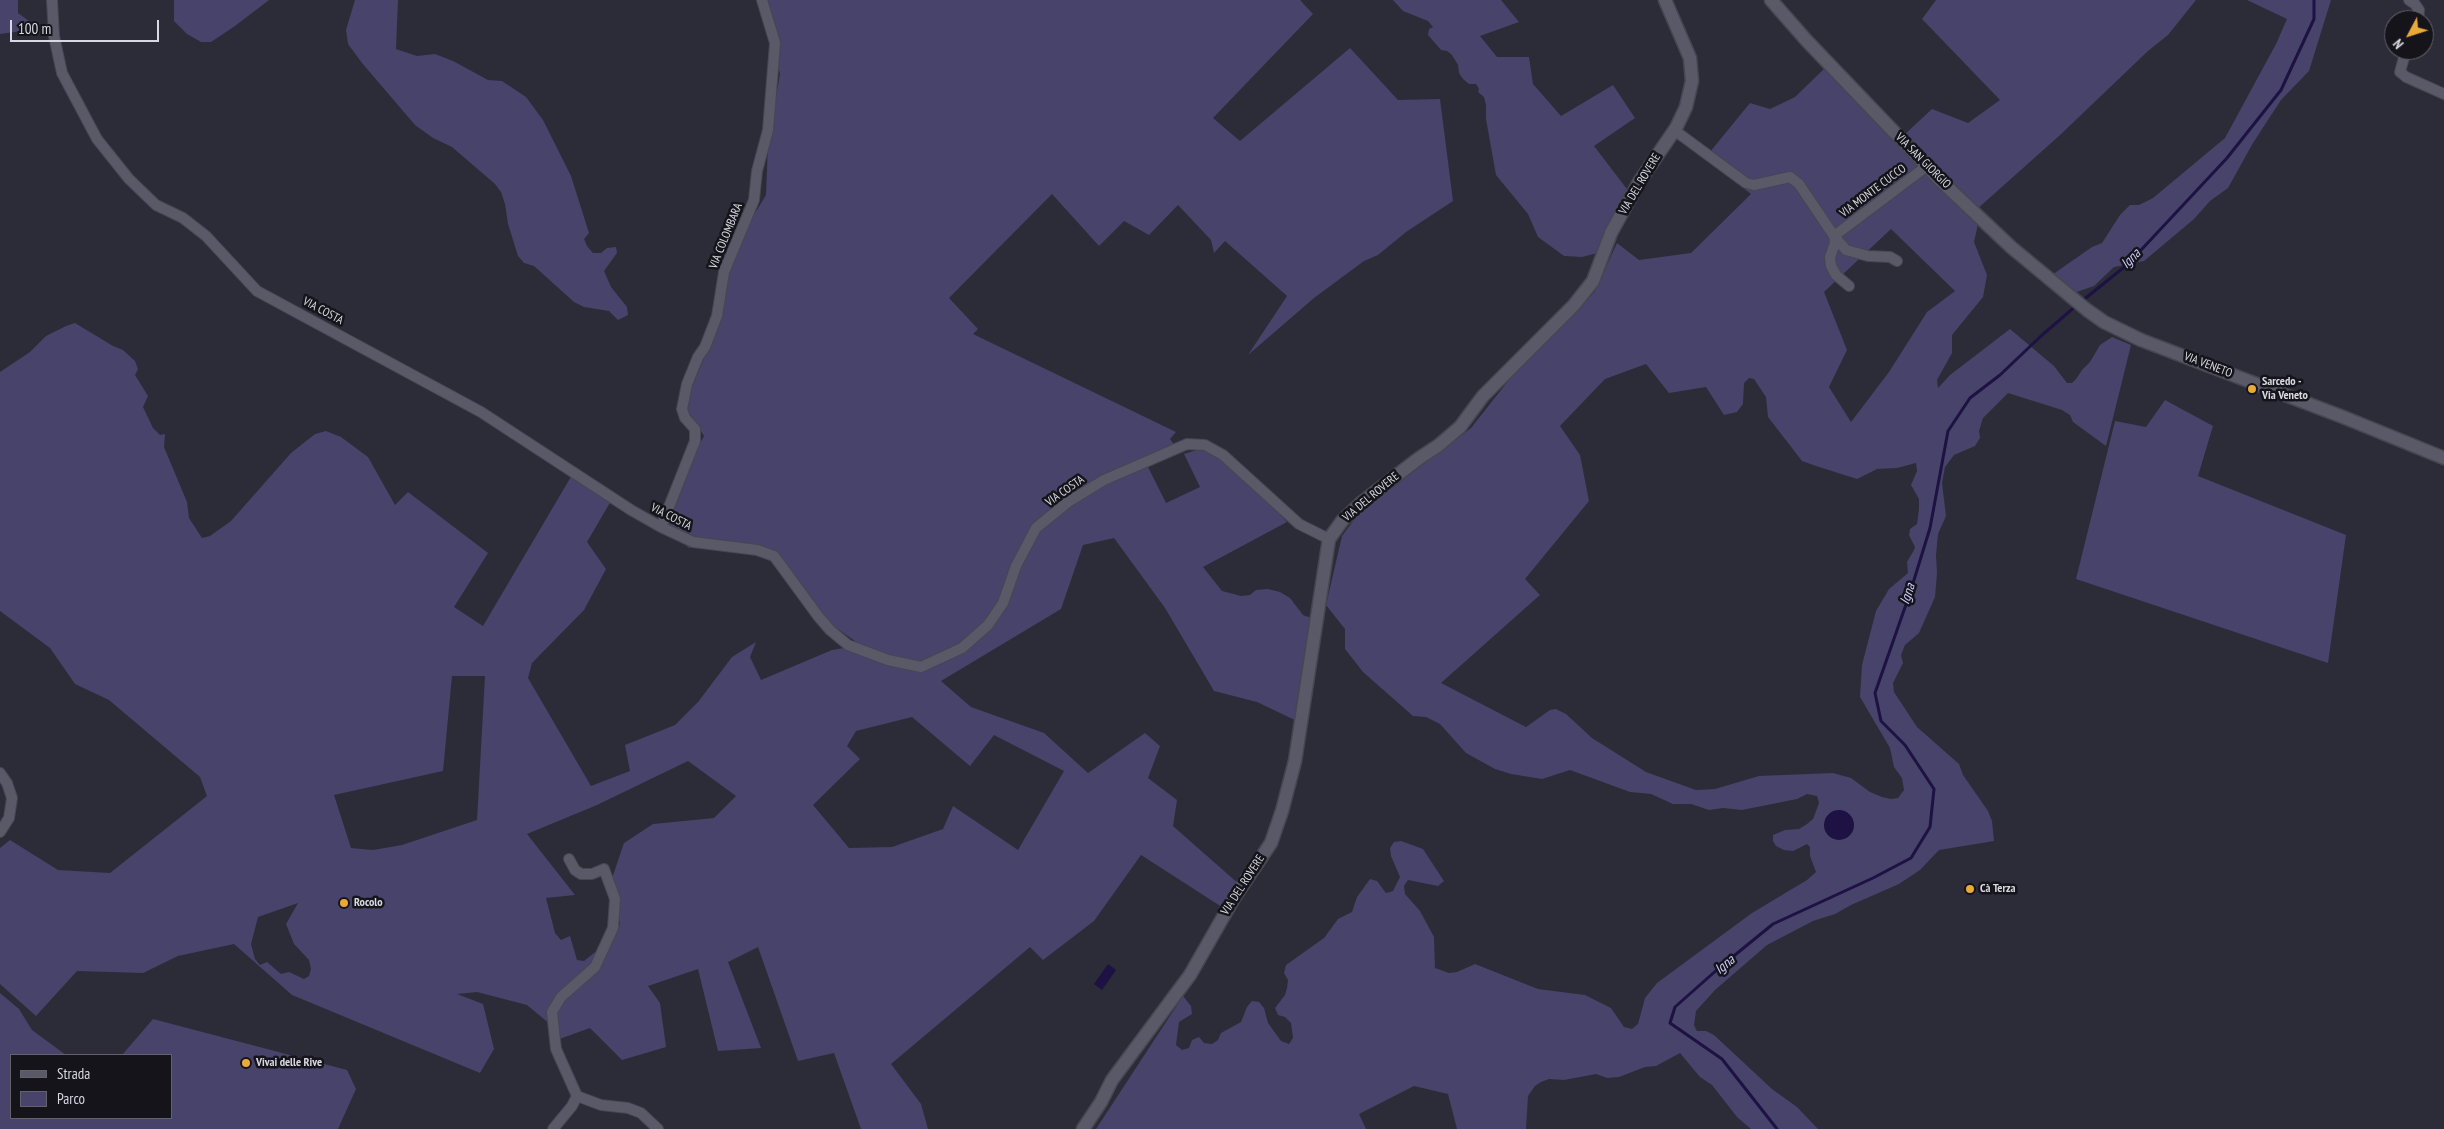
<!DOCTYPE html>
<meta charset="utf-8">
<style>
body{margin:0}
#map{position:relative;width:2444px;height:1129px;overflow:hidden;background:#2c2b38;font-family:"PT Sans Narrow",sans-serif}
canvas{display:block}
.legend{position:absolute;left:10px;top:1054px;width:162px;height:65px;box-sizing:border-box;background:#14141a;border:1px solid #63626a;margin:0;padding:6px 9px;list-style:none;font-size:15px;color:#d9d8e1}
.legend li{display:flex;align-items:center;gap:10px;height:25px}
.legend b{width:25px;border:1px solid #63626a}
.north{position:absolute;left:2384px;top:10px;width:50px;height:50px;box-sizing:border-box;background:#14141a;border:1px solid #63626a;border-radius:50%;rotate:230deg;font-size:14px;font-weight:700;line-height:20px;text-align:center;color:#d9d8e1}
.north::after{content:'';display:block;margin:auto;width:18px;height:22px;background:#eaaa38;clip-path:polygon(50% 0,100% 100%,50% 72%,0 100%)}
.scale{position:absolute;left:10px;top:20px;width:149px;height:22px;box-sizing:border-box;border:2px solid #d9d8e1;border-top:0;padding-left:6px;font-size:15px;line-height:18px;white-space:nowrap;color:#d9d8e1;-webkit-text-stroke:4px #14141a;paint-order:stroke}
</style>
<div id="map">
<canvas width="2444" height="1129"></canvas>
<ul class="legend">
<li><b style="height:6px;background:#5a5968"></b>Strada</li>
<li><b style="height:14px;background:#47436a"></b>Parco</li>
</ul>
<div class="north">N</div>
<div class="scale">100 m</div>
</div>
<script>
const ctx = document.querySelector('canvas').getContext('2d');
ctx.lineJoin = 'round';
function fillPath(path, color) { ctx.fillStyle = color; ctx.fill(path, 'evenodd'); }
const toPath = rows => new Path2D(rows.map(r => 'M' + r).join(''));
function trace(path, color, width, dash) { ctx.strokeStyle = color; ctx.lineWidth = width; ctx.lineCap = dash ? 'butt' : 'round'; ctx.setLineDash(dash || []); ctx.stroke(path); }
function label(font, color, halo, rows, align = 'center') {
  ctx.font = font + ' "PT Sans Narrow",sans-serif'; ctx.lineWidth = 5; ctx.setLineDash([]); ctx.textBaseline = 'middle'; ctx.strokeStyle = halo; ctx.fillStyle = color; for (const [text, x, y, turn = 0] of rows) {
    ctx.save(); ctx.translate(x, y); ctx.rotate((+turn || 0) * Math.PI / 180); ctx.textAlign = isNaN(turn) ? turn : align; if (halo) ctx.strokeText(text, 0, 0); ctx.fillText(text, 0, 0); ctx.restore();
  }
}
fillPath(toPath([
 [0,0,18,0,18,13,29,21,30,30,0,34],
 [174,0,269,0,235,26,211,42,201,42,187,34,174,21],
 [355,0,398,0,396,49,417,56,435,54,453,61,488,80,502,81,526,97,543,120,571,176,589,233,584,239,587,246,593,253,601,253,607,248,616,247,617,253,604,271,611,287,627,307,628,315,618,320,609,311,584,307,574,302,534,266,524,263,518,256,508,224,505,204,501,192,495,184,452,147,433,138,415,125,362,63,348,44,346,30],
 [761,0,1300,0,1313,14,1213,118,1240,141,1350,48,1398,100,1440,99,1453,201,1406,232,1378,255,1364,261,1314,298,1248,355,1287,296,1225,241,1214,253,1211,240,1178,205,1149,235,1124,221,1099,246,1052,194,949,298,978,329,973,334,1176,432,1170,439,1175,446,1145,461,1166,503,1200,487,1184,454,1197,450,1209,451,1226,454,1287,522,1203,567,1222,591,1241,596,1250,595,1256,590,1268,589,1280,592,1290,598,1303,615,1314,619,1301,723,1257,702,1214,691,1165,608,1114,538,1083,545,1061,609,941,681,971,707,1044,733,1088,773,1145,733,1160,746,1148,778,1177,800,1173,826,1240,885,1225,909,1141,855,1094,921,1043,960,1030,947,891,1064,921,1104,928,1129,861,1129,834,1053,798,1061,758,947,728,962,761,1048,718,1051,698,969,648,986,660,1003,666,1047,622,1060,590,1028,554,1041,551,1025,527,1005,477,992,457,994,483,1004,494,1049,480,1073,292,995,234,944,178,956,143,973,77,971,36,1016,0,984,0,848,10,840,58,870,110,873,207,796,200,777,109,700,75,684,50,648,0,611,0,372,30,352,46,336,66,326,75,323,113,346,123,350,135,361,138,369,135,375,148,396,143,407,153,428,160,435,165,434,164,447,187,502,189,518,202,538,210,536,231,521,291,453,315,434,326,431,341,437,368,457,395,505,408,492,488,553,454,607,483,626,572,475,611,501,587,542,606,569,584,610,532,663,528,678,591,786,630,771,625,745,675,725,698,702,732,657,756,642,750,657,761,680,832,650,850,647,855,641,829,623,810,603,788,567,778,557,692,546,689,548,657,520,704,436,687,410,691,389,712,339,720,270,766,195,768,143,780,74],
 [452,676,485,676,477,820,402,845,373,850,351,848,334,795,443,771],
 [912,717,970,766,994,735,1064,771,1018,850,953,806,943,829,892,847,849,848,813,805,860,759,847,746,856,731],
 [688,761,736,796,714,818,653,824,624,843,609,887,620,924,609,938,610,940,584,961,577,960,570,936,561,940,555,933,546,898,575,895,527,834,597,805],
 [298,903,286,924,294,944,309,960,311,969,309,976,304,979,289,972,281,974,267,962,260,965,255,959,251,944,258,917],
 [1393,0,1501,0,1519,22,1480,36,1497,57,1529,57,1533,84,1561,116,1613,85,1635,118,1594,146,1633,197,1601,252,1582,257,1564,256,1538,237,1528,214,1496,175,1486,119,1486,105,1484,97,1478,92,1479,89,1476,84,1469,84,1463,79,1459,73,1458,65,1452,55,1447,51,1441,50,1428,35,1429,29,1433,27,1428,21,1403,11],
 [1936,0,2196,0,2168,35,2148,51,2059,136,1976,210,1904,135,1932,109,1968,123,2000,100,1922,19],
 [2247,0,2331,0,2309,71,2281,100,2253,143,2228,188,2210,201,2194,219,2144,261,2114,267,2094,286,2068,295,2049,277,2092,247,2102,243,2120,215,2130,205,2139,205,2153,198,2225,138,2276,44,2287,19],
 [1827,66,1950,199,1978,224,1974,242,1987,275,1983,297,1952,335,1952,353,1937,380,1938,388,1950,375,2010,329,2054,366,2067,383,2072,383,2076,379,2082,370,2090,362,2100,345,2112,337,2131,345,2106,446,2073,422,2070,415,2062,410,2008,393,1983,418,1979,431,1980,438,1975,446,1954,455,1945,467,1942,483,1946,516,1938,534,1936,555,1937,573,1935,597,1919,633,1905,645,1901,655,1903,663,1893,683,1894,692,1917,727,1959,764,1963,775,1988,811,1992,821,1994,841,1939,850,1920,870,1899,884,1851,905,1835,914,1813,921,1767,945,1715,990,1696,1011,1694,1025,1697,1031,1706,1031,1714,1035,1772,1089,1797,1107,1818,1129,1751,1129,1737,1117,1712,1085,1700,1077,1680,1053,1656,1066,1645,1067,1619,1077,1607,1078,1596,1074,1564,1080,1549,1079,1541,1082,1535,1086,1528,1096,1526,1129,1457,1129,1448,1094,1414,1086,1359,1114,1366,1129,1096,1129,1183,996,1191,1006,1192,1014,1179,1022,1176,1045,1182,1050,1189,1048,1192,1040,1199,1037,1204,1043,1212,1044,1218,1040,1221,1033,1241,1022,1247,1007,1252,1001,1259,1002,1264,1008,1268,1023,1281,1041,1289,1044,1293,1038,1291,1023,1285,1017,1278,1015,1275,1008,1285,995,1287,988,1288,980,1284,973,1286,965,1324,938,1338,919,1352,912,1357,897,1370,879,1377,881,1386,893,1393,891,1400,877,1391,856,1390,848,1394,842,1401,841,1423,849,1444,881,1438,886,1408,880,1404,886,1405,894,1420,911,1434,937,1435,968,1449,973,1457,972,1475,964,1538,989,1585,995,1611,1008,1624,1027,1632,1029,1638,1024,1645,998,1657,983,1752,913,1807,880,1816,872,1810,856,1810,847,1807,844,1793,851,1784,850,1776,846,1773,841,1773,835,1785,830,1799,829,1807,824,1813,819,1819,803,1817,796,1807,794,1797,799,1742,810,1723,808,1709,810,1691,804,1673,804,1651,794,1630,792,1570,770,1542,779,1511,774,1495,769,1466,753,1440,724,1426,717,1413,716,1363,672,1345,649,1345,629,1326,605,1342,536,1359,513,1471,428,1527,357,1575,314,1595,291,1617,243,1639,260,1691,253,1751,194,1705,158,1750,103,1770,109,1795,97],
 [1891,229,1955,291,1927,312,1889,372,1851,422,1829,387,1847,350,1824,292],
 [1646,364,1669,393,1706,387,1724,415,1737,412,1743,404,1744,383,1749,378,1754,379,1766,397,1768,417,1802,461,1816,466,1857,479,1877,469,1897,468,1916,463,1917,471,1911,485,1919,499,1919,509,1917,524,1910,529,1909,535,1915,547,1914,550,1907,562,1908,573,1889,589,1876,611,1862,665,1860,697,1890,748,1894,767,1902,778,1904,790,1898,798,1891,799,1882,797,1870,792,1851,778,1833,773,1759,776,1715,789,1696,790,1646,772,1592,738,1566,714,1556,709,1550,710,1526,727,1441,683,1540,595,1525,579,1589,501,1580,455,1560,426,1605,379],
 [2165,400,2213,426,2198,476,2346,535,2328,663,2076,579,2115,421,2146,427],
 [0,993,19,1009,32,1030,66,1055,11,1055,11,1118,171,1118,171,1055,122,1055,153,1019,347,1070,356,1089,338,1129,0,1129]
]), '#47436a');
fillPath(toPath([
 '1824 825a15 15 0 1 1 30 0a15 15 0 1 1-30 0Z',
 [1108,964,1116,970,1102,990,1094,984]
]), '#1d1243');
trace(toPath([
 [2082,301,2128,264,2227,158,2281,90,2314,19,2314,0],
 [1777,1129,1722,1059,1670,1023,1675,1007,1719,968,1773,924,1873,878,1911,858,1930,827,1934,789,1905,745,1881,721,1875,693,1910,593,1930,528,1948,431,1970,398,2000,375,2041,336,2077,305]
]), '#1d1243', 3);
const street = toPath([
 [52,0,54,36,62,73,97,139,129,179,156,205,183,218,206,236,257,291,481,412,631,510,661,527,693,542,757,550,774,556,818,616,830,630,848,645,888,660,921,667,962,648,988,625,1003,603,1016,566,1036,528,1068,502,1104,480,1187,444,1205,445,1223,455,1299,524,1329,539],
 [2409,0,2415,4,2419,10,2418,20],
 [2406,50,2400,72,2406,77,2444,94],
 [1674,130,1746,183,1754,185,1790,177,1799,184,1834,236,1927,166],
 [1834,236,1846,250,1868,256,1890,257,1897,261],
 [1834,236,1835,243,1830,257,1831,266,1836,275,1849,286],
 [661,527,695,441,695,429,685,418,682,409,687,384,698,357,705,347,717,316,724,272,754,200,757,171,768,130,775,43,762,0],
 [0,773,7,783,12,798,9,818,0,832],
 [577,1096,601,1105,628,1108,641,1113,658,1129],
 [553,1129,572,1106,577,1096,556,1049,552,1012,561,997,595,967,613,928,615,899,604,869,592,874,581,874,575,870,569,859]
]);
const secondary = toPath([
 [1771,0,1807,41,1942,182,2011,247,2087,310,2104,322,2141,340,2343,417,2444,458],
 [1083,1129,1101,1102,1112,1080,1190,975,1234,898,1271,843,1282,811,1295,761,1329,539,1342,521,1361,503,1418,459,1439,445,1460,427,1483,396,1574,305,1593,281,1611,233,1639,182,1676,128,1686,107,1692,81,1690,58,1665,0]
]);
trace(street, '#474651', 12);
trace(secondary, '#474651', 15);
trace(street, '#5a5968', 10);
trace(secondary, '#5a5968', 12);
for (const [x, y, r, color] of [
 [2252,389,5,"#eaaa38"],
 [1970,889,5,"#eaaa38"],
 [344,903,5,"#eaaa38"],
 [246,1063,5,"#eaaa38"]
]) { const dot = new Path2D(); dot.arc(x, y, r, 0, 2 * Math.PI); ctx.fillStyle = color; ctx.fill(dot); trace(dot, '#14141a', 2); }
label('12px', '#d9d8e1', '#14141a', [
 ["VIA SAN GIORGIO",1923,161,45],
 ["VIA DEL ROVERE",1640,184,-59],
 ["VIA MONTE CUCCO",1873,191,-37],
 ["VIA COLOMBARA",726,236,-68],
 ["VIA COSTA",323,311,28],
 ["VIA VENETO",2208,365,21],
 ["VIA COSTA",1065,491,-35],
 ["VIA DEL ROVERE",1371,497,-40],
 ["VIA COSTA",671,517,27],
 ["VIA DEL ROVERE",1243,885,-57]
]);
label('bold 12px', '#d9d8e1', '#14141a', [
 ["Sarcedo -",2262,382],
 ["Via Veneto",2262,396],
 ["Cà Terza",1980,889],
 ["Rocolo",354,903],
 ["Vivai delle Rive",256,1063]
], 'left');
label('italic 14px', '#cecbff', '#14141a', [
 ["Igna",2131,259,-45],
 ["Igna",1908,594,-72],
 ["Igna",1725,965,-40]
]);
</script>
